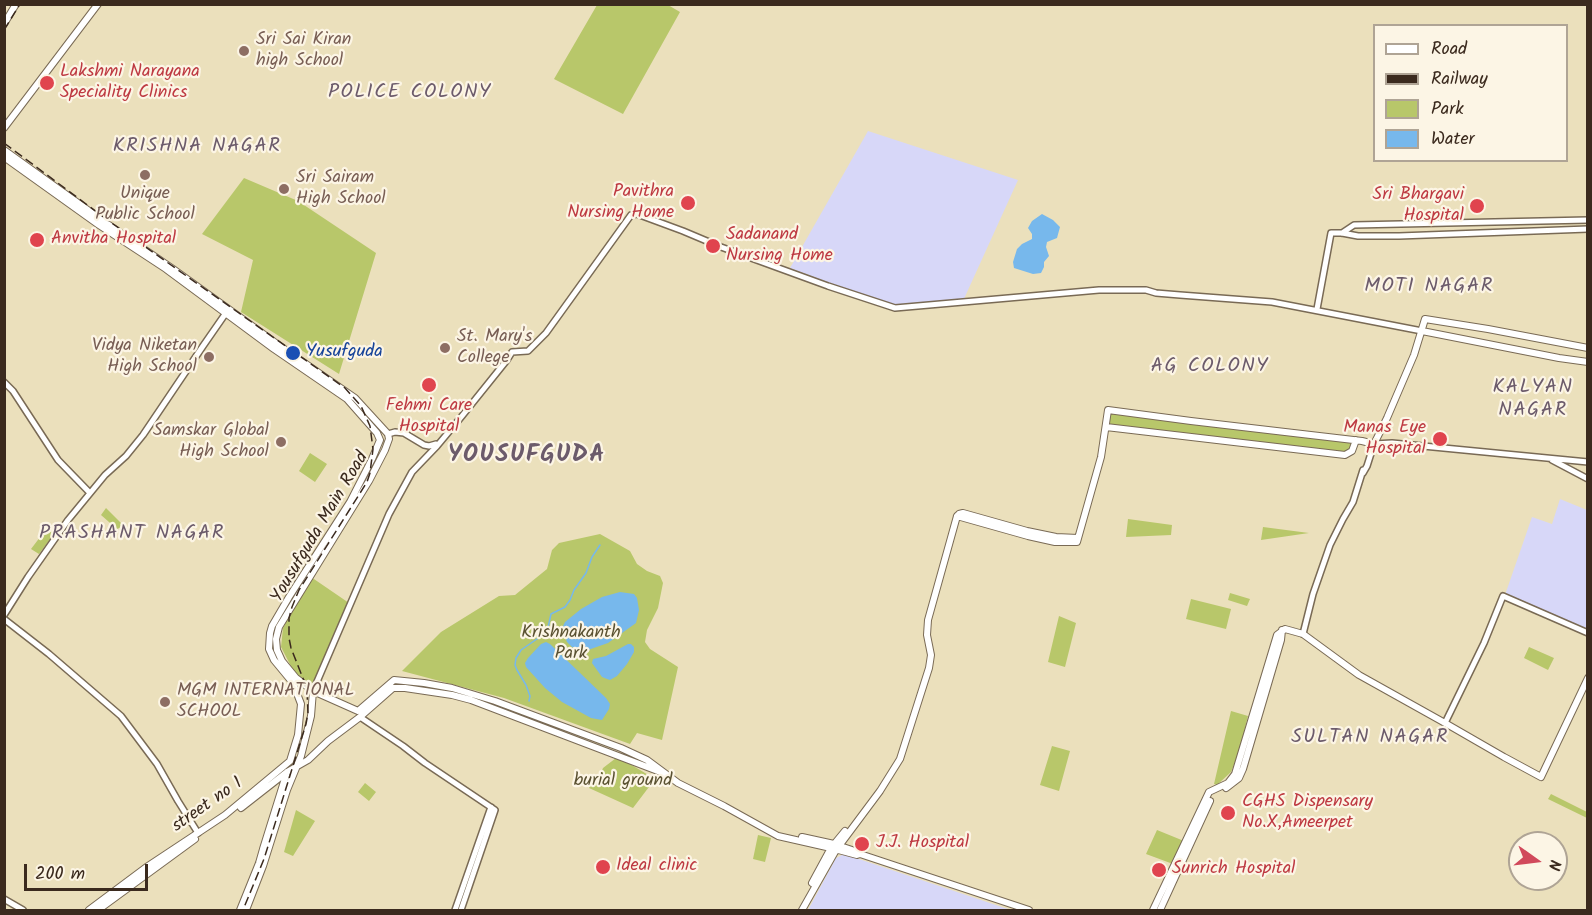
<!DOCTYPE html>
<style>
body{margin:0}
#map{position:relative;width:1592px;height:915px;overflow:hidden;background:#ebe0bc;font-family:Kalam,sans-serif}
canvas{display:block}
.frame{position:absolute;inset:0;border:6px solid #3b2a1e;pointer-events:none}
.legend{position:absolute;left:1373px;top:24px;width:195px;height:138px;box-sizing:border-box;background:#fcf5e5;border:2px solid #afa495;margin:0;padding:8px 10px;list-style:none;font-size:18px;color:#3b2a1e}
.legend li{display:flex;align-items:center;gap:12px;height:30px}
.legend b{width:30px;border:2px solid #afa495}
.north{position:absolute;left:1508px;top:831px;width:60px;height:60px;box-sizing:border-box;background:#fcf5e5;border:2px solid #afa495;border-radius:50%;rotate:104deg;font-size:16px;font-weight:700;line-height:24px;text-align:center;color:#3b2a1e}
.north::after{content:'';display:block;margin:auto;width:21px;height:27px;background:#d1495b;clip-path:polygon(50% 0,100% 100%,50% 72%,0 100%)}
.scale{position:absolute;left:24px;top:864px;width:124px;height:27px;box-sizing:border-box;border:3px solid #3b2a1e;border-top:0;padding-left:8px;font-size:18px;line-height:21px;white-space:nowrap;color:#3b2a1e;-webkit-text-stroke:4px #fcf5e5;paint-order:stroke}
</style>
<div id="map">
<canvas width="1592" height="915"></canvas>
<div class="frame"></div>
<ul class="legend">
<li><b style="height:8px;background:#fff"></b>Road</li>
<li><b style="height:8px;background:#3b2a1e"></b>Railway</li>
<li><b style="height:16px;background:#b8c76a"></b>Park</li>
<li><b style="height:16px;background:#77b8ec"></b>Water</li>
</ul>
<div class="north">N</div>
<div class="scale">200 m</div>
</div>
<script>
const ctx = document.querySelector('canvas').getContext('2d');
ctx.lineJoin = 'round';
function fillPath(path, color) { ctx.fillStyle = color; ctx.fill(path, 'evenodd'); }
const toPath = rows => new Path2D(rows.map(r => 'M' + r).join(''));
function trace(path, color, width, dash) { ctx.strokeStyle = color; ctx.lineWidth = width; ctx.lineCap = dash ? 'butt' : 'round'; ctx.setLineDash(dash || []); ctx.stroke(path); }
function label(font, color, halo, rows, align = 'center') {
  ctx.font = font + ' Kalam,sans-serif'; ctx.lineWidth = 4.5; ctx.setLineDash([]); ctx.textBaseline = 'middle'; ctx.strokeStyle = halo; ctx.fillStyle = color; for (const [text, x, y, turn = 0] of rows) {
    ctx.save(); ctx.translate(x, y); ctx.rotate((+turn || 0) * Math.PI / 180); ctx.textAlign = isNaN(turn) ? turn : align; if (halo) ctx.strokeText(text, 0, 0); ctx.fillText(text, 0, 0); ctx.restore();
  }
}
fillPath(toPath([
 [868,131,1018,180,963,301,891,306,790,268],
 [1560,499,1587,510,1587,631,1505,595,1532,517,1552,524],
 [844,854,987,902,1011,910,808,910,836,858]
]), '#d7d7f8');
fillPath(toPath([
 [597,5,668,5,680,12,623,114,554,79],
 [244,178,298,201,376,253,339,374,241,312,253,260,202,234],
 [1108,410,1356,440,1352,451,1345,455,1106,427],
 [310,453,327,464,315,482,299,471],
 [106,508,124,526,117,529,101,515],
 [1128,519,1172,525,1171,535,1126,537],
 [1263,527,1309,533,1261,540],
 [47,528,54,534,39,554,31,549],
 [600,534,630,551,637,564,647,571,660,576,663,583,658,608,647,630,645,642,650,649,678,667,662,740,637,733,630,744,504,698,402,671,441,632,499,596,515,595,547,569,552,550,559,543],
 [311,577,349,603,314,687,297,678,281,647,283,628],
 [1230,593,1250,599,1247,606,1228,600],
 [1191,599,1231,609,1226,629,1186,619],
 [1059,616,1076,623,1065,667,1048,662],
 [1529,647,1554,658,1548,670,1524,658],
 [1231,711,1248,716,1239,752,1231,772,1217,785,1214,784],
 [1052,746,1070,751,1059,791,1040,785],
 [616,758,630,764,655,779,633,808,589,788,593,777,599,778,603,768],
 [365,783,376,792,369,801,358,792],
 [1551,794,1587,812,1587,818,1548,799],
 [296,810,315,821,293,856,284,852],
 [1157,830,1184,841,1173,864,1146,854],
 [758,835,771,838,765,862,753,859]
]), '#b8c76a');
fillPath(toPath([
 [1042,214,1053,220,1060,227,1057,238,1047,242,1046,247,1049,256,1044,262,1044,267,1041,273,1033,274,1014,268,1013,262,1017,249,1022,244,1032,239,1032,234,1028,228,1032,221],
 [620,592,634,594,637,598,639,610,636,623,608,643,585,651,579,650,572,647,567,642,563,632,563,626,565,622,581,609,602,597],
 [546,642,550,644,606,698,610,704,609,709,602,720,591,718,562,702,545,688,526,667,525,663,528,658,541,644],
 [628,644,631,644,634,647,634,652,627,664,617,676,610,680,607,679,602,677,592,663,593,659,606,656]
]), '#77b8ec');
trace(toPath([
 [529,701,530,696,526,685,517,670,515,665,516,658,521,650,547,632,551,614,565,607,570,600,574,590,586,573,592,557,600,545]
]), '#77b8ec', 1.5);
const tertiary = toPath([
 [1342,233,1354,225,1588,220],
 [1317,309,1331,233,1342,233,1358,236,1399,236,1588,229],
 [4,382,13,391,58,460,90,493],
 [388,434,395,432,404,433,424,445,429,446,436,444],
 [1552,460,1588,479],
 [1363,473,1367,466,1374,444,1392,443,1588,462],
 [4,615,28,577,68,520,105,475,126,456,143,435,203,346,228,310],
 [4,619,49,654,121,716,157,764,178,801,198,833],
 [1303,634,1313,594,1330,545,1343,519,1353,502,1363,470],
 [313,691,389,514,412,472,437,446,462,416,507,360,512,352,528,351,546,333,631,215,637,214,683,231,721,247,828,286,895,308,1099,290,1146,290,1156,293,1180,295,1272,302,1422,331],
 [360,717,403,746,425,763,495,810,461,910],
 [1445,723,1484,643,1503,596,1588,633],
 [4,899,23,910],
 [455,910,491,807]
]);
const secondary = toPath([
 [4,24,16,4],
 [4,128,98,4],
 [4,150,103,221,173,269,277,344,355,398,388,434,389,439,385,450,369,481,279,627,276,639,277,650,282,661,296,678,313,691,358,711,394,680,424,683,452,688,495,701,621,748,647,760,678,783,724,806,778,836,831,848,857,855,860,854],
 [4,157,99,225,166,269,274,349,347,399,377,433,380,440,372,459,350,502,289,597,272,626,270,633,269,649,274,660,293,683,301,704,298,735,290,761,225,815,148,866,89,910],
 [1422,331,1559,358,1588,362],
 [1106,427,1345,455,1352,451,1356,440],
 [957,516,1028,536,1055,542,1077,542,1101,457,1108,410,1191,421,1362,441,1374,444,1387,418,1414,355,1425,319,1488,329,1588,348],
 [957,516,959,514,963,513,1027,531,1056,537,1078,538],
 [1226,788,1239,778,1243,769,1281,640,1282,630],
 [241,808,287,772,308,760,328,741,360,717,393,688,405,688,452,695,471,700,663,773],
 [802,837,834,844,858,852,860,854,1029,910],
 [812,883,831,848,845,831],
 [98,910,195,839],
 [240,910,259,863,263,849,287,772],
 [246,910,263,866,287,790,301,756,311,716,313,691],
 [802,910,836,850,880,791,900,759,929,668,931,655,927,635,928,620,957,516],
 [1153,910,1209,792,1228,783,1235,774,1277,635,1285,629,1303,634,1359,675,1445,723,1504,757,1541,777,1588,678],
 [1160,910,1210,801]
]);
trace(tertiary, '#796a55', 8);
trace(secondary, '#796a55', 8);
trace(tertiary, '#fff', 5);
trace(secondary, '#fff', 6);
trace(toPath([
 [4,30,20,4],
 [4,143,113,224,345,388,361,406,370,426,373,449,370,473,367,482,299,590,292,607,289,618,289,638,291,648,304,681,307,691,308,713,306,724,264,859,243,910]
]), '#3b2a1e', 1.5, [9, 4.5]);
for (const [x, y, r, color] of [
 [244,51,6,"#8d6e63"],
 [47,83,8,"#e0444e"],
 [145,175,6,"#8d6e63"],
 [284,189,6,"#8d6e63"],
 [688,203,8,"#e0444e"],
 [1477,206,8,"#e0444e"],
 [37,240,8,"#e0444e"],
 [713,246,8,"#e0444e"],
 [445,348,6,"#8d6e63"],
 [293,353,8,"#1a4fb4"],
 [209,357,6,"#8d6e63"],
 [429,385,8,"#e0444e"],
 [1440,439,8,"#e0444e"],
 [281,442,6,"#8d6e63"],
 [165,702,6,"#8d6e63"],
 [1228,813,8,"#e0444e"],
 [862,844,8,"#e0444e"],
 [603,867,8,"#e0444e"],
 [1159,870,8,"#e0444e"]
]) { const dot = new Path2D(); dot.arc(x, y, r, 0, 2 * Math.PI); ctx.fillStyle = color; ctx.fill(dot); trace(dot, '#fcf5e5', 2); }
label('18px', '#785e54', '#fcf5e5', [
 ["Sri Sai Kiran",256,41],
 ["high School",256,62],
 ["Sri Sairam",296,179],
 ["High School",296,200],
 ["Unique",145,195,"center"],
 ["Public School",145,216,"center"],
 ["St. Mary's",457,338],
 ["College",457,359],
 ["Vidya Niketan",197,347,"right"],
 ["High School",197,368,"right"],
 ["Samskar Global",269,432,"right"],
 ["High School",269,453,"right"],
 ["MGM INTERNATIONAL",177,692],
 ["SCHOOL",177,713]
], 'left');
label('18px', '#be3a42', '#fcf5e5', [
 ["Lakshmi Narayana",60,73],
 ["Speciality Clinics",60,94],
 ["Pavithra",674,193,"right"],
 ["Nursing Home",674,214,"right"],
 ["Sri Bhargavi",1464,196,"right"],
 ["Hospital",1464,217,"right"],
 ["Sadanand",726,236],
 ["Nursing Home",726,257],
 ["Anvitha Hospital",51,240],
 ["Fehmi Care",429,407,"center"],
 ["Hospital",429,428,"center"],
 ["Manas Eye",1426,429,"right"],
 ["Hospital",1426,450,"right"],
 ["CGHS Dispensary",1242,803],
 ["No.X,Ameerpet",1242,824],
 ["J.J. Hospital",876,844],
 ["Ideal clinic",616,867],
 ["Sunrich Hospital",1172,870]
], 'left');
label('18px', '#164399', '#fcf5e5', [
 ["Yusufguda",306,353]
], 'left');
label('18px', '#3b2a1e', '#fcf5e5', [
 ["Yousufguda Main Road",321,528,-59],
 ["street no 1",208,806,-35]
]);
label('18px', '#5a5131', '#fcf5e5', [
 ["Krishnakanth",571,634],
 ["Park",571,655],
 ["burial ground",623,782]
]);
ctx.letterSpacing = '1.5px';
label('20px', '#6c5b6b', '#fcf5e5', [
 ["POLICE COLONY",410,94],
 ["KRISHNA NAGAR",197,148],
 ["MOTI NAGAR",1429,288],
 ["AG COLONY",1210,368],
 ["KALYAN",1533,389],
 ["NAGAR",1533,412],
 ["PRASHANT NAGAR",132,535],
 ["SULTAN NAGAR",1370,739]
]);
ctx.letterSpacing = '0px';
ctx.letterSpacing = '1.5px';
label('bold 24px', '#6c5b6b', '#fcf5e5', [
 ["YOUSUFGUDA",527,457]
]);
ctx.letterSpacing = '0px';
</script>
